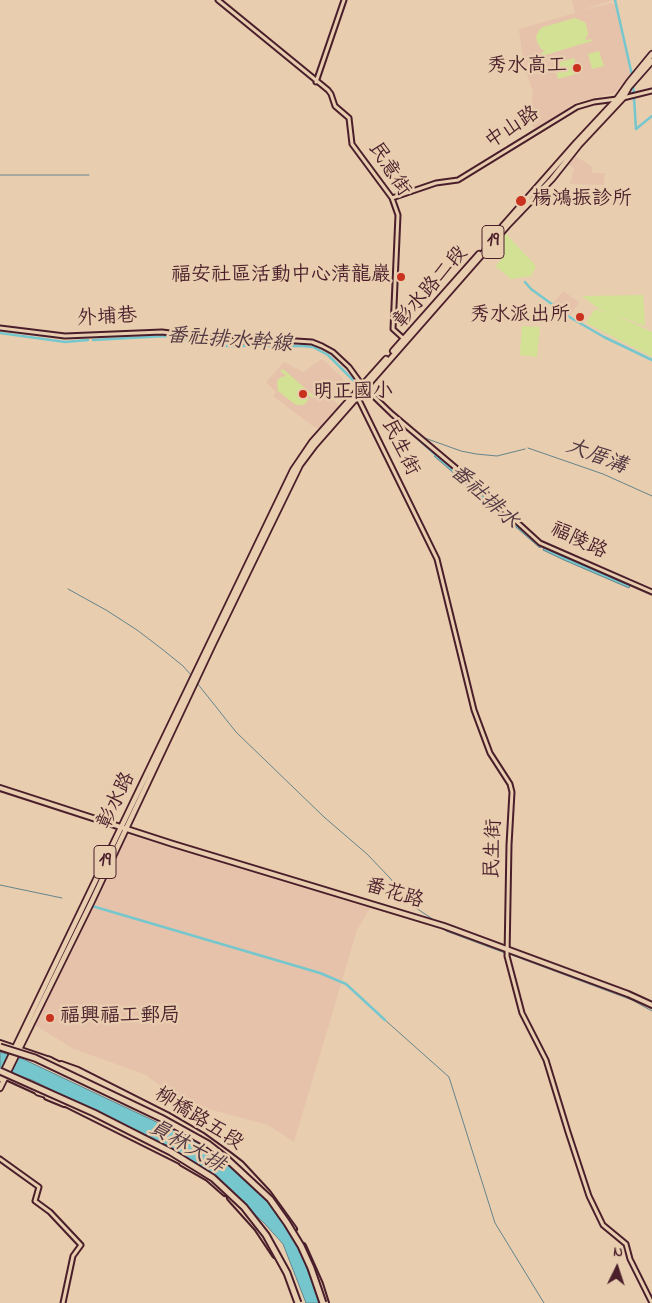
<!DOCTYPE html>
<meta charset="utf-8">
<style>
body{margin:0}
#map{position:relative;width:652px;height:1303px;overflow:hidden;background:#e8cdaf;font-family:"Indie Flower",sans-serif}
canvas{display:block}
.north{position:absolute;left:592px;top:1243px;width:50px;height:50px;-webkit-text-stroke:4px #e8cdaf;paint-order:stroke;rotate:4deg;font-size:14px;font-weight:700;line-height:20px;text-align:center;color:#4a1f2b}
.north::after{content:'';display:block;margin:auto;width:18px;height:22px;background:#4a1f2b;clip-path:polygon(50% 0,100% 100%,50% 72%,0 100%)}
</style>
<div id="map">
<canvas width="652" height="1303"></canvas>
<div class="north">N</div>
</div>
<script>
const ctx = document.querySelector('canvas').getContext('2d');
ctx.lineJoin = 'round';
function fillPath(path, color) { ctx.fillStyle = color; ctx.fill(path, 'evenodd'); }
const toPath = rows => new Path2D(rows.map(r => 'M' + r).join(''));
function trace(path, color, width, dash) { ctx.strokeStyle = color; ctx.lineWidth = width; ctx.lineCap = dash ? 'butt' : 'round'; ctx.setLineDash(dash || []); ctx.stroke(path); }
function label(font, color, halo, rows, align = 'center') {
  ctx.font = font + ' "Indie Flower","LXGW WenKai TC",sans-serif'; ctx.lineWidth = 5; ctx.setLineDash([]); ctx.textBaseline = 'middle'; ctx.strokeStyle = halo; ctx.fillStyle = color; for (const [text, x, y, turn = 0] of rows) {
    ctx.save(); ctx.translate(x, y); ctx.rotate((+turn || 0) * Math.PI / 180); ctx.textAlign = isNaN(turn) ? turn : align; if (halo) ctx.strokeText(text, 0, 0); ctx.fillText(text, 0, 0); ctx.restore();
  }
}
fillPath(toPath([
 [572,0,613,0,579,11,611,3,615,5,631,75,614,93,575,103,535,129,529,119,533,92,523,62,519,29,575,13],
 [573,154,592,167,592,173,605,173,604,185,570,184,574,168,565,162],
 [563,291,579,302,570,316,553,303],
 [322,359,344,379,329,396,340,406,320,428,314,427,273,396,276,392,266,382,284,362,303,372],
 [125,834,370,908,357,930,294,1142,268,1125,182,1102,146,1075,74,1049,33,1024]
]), '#e6c2aa');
fillPath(toPath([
 [575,18,584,22,586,24,588,34,585,40,591,39,592,41,542,56,541,53,545,51,541,49,537,42,536,37,539,30,543,27],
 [599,51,604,66,592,69,588,54],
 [574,58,579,73,558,79,554,64],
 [504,232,536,266,531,276,511,279,495,266,501,260,492,254,494,250,491,246],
 [643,295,645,326,616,315,652,332,652,357,586,323,595,309,610,313,599,309,582,296],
 [522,326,540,327,537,357,520,355],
 [283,369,314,396,312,398,308,395,308,400,304,405,296,405,278,391,277,381,281,377,286,376,280,371]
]), '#d3e195');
const water = toPath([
 [437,455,541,546,540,548,434,456,437,455],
 [544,547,630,585,629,588,564,560,543,550,544,547],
 [0,1052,23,1059,201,1143,239,1172,273,1205,299,1248,320,1303,306,1303,283,1244,265,1224,225,1186,144,1136,32,1080,0,1069,0,1052]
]);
fillPath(water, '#76c7cd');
trace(water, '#64848c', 1);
trace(toPath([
 [0,175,89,175],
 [422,437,461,451,476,454,497,456,525,449],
 [528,448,603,474,652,496],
 [68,589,106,610,137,630,162,649,183,666,192,676],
 [197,683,236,732,324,817,367,854,390,878,410,904,437,922],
 [0,885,62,898],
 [442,927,446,931,505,953],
 [509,954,632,1000,652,1011],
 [385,1020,449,1077,495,1223,544,1303]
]), '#64848c', 1);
trace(toPath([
 [615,0,632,75],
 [633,83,636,129,652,116],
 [525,282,531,289,571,318,604,337,652,360],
 [0,333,65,342,88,340],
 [93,340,166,336,227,346,302,346,313,347,328,355,360,387],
 [364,390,438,457],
 [92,906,320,973,346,984,385,1020]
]), '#76c7cd', 2.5);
const tertiary = toPath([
 [218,0,328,90,331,94,335,106,349,118,352,144,392,198,398,215,393,329,404,339],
 [316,82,344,0],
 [623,98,652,91],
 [392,198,436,183,458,180,577,107,594,102,617,99],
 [0,328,65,336,162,332,235,341,296,341,312,342,322,346,333,352,349,367,362,385,392,414,482,490,540,543,652,592],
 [357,396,437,559,474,710,490,753,510,784,512,792,509,845,507,956,522,1013,546,1060,568,1132,589,1196,603,1225,626,1244,630,1259,652,1303],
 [0,1159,39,1187,35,1201,50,1212,81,1245,73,1256,63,1303]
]);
const secondary = toPath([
 [0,788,173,844,444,926,628,994,652,1005],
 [0,1043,50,1060],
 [61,1064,78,1070,167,1115,203,1136,228,1154,241,1164,268,1193,294,1229],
 [4,1076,39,1092],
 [47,1097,64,1104],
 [182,1163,208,1178,225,1193],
 [230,1198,257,1228,275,1255],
 [303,1246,320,1284,326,1303]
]);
const primary = toPath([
 [502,227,576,143,617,99,629,82,652,54],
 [393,351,479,254],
 [0,1079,293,470,312,442,386,359],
 [0,1088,92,901,213,644,300,465,315,445,507,226,552,179,579,145,623,98,629,87,652,61]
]);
const trunk = toPath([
 [49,1060,150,1110],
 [38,1092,51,1096],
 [63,1102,185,1163]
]);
trace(tertiary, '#4a1f2b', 7);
trace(secondary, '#4a1f2b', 8);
trace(primary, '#4a1f2b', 8);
trace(trunk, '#4a1f2b', 9);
trace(tertiary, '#e8cdaf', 3);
trace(secondary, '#e8cdaf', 4);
trace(primary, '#e8cdaf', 4.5);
trace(trunk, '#e8cdaf', 5);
const trunkBridge = toPath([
 [0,1047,35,1058,161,1118,208,1144,227,1159,270,1199,287,1223,301,1246,311,1268,323,1303],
 [0,1071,94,1113,171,1152,213,1178,244,1207,266,1235,287,1273,298,1303]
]);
trace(trunkBridge, '#4a1f2b', 9, []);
trace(trunkBridge, '#e8cdaf', 5);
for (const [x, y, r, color] of [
 [577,68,5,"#c8321e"],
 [521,201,6,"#c8321e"],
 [401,277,5,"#c8321e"],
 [580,317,5,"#c8321e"],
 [303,394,5,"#c8321e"],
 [50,1018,5,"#c8321e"]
]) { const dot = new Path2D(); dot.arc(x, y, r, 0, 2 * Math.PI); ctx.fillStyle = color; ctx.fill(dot); trace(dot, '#e8cdaf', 2); }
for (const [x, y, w] of [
 [493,242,22],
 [105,862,22]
]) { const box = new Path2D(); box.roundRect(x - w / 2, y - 16.5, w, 33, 4); ctx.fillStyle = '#e8cdaf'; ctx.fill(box); trace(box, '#4a1f2b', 1); }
label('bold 19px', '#4a1f2b', null, [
 ["19",493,242],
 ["19",105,862]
]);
label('20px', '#4a1f2b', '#e8cdaf', [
 ["秀水高工",567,68],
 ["楊鴻振診所",532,201,"left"],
 ["福安社區活動中心清龍巖",391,277],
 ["秀水派出所",570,317],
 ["明正國小",313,394,"left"],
 ["福興福工郵局",60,1018,"left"]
], 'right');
label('20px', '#4a1f2b', '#e8cdaf', [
 ["中山路",513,129,-33],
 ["民意街",388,170,57],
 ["彰水路二段",432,288,-49],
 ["外埔巷",107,319,-3],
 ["民生街",399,448,64],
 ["福陵路",578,542,25],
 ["彰水路",118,801,-64],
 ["民生街",495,849,-88],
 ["番花路",394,895,17],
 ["柳橋路五段",198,1120,32]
]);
label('italic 21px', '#513843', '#e8cdaf', [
 ["番社排水幹線",229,342,4],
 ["大厝溝",596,458,21],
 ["番社排水",483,498,42],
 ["員林大排",186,1148,30]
]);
</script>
